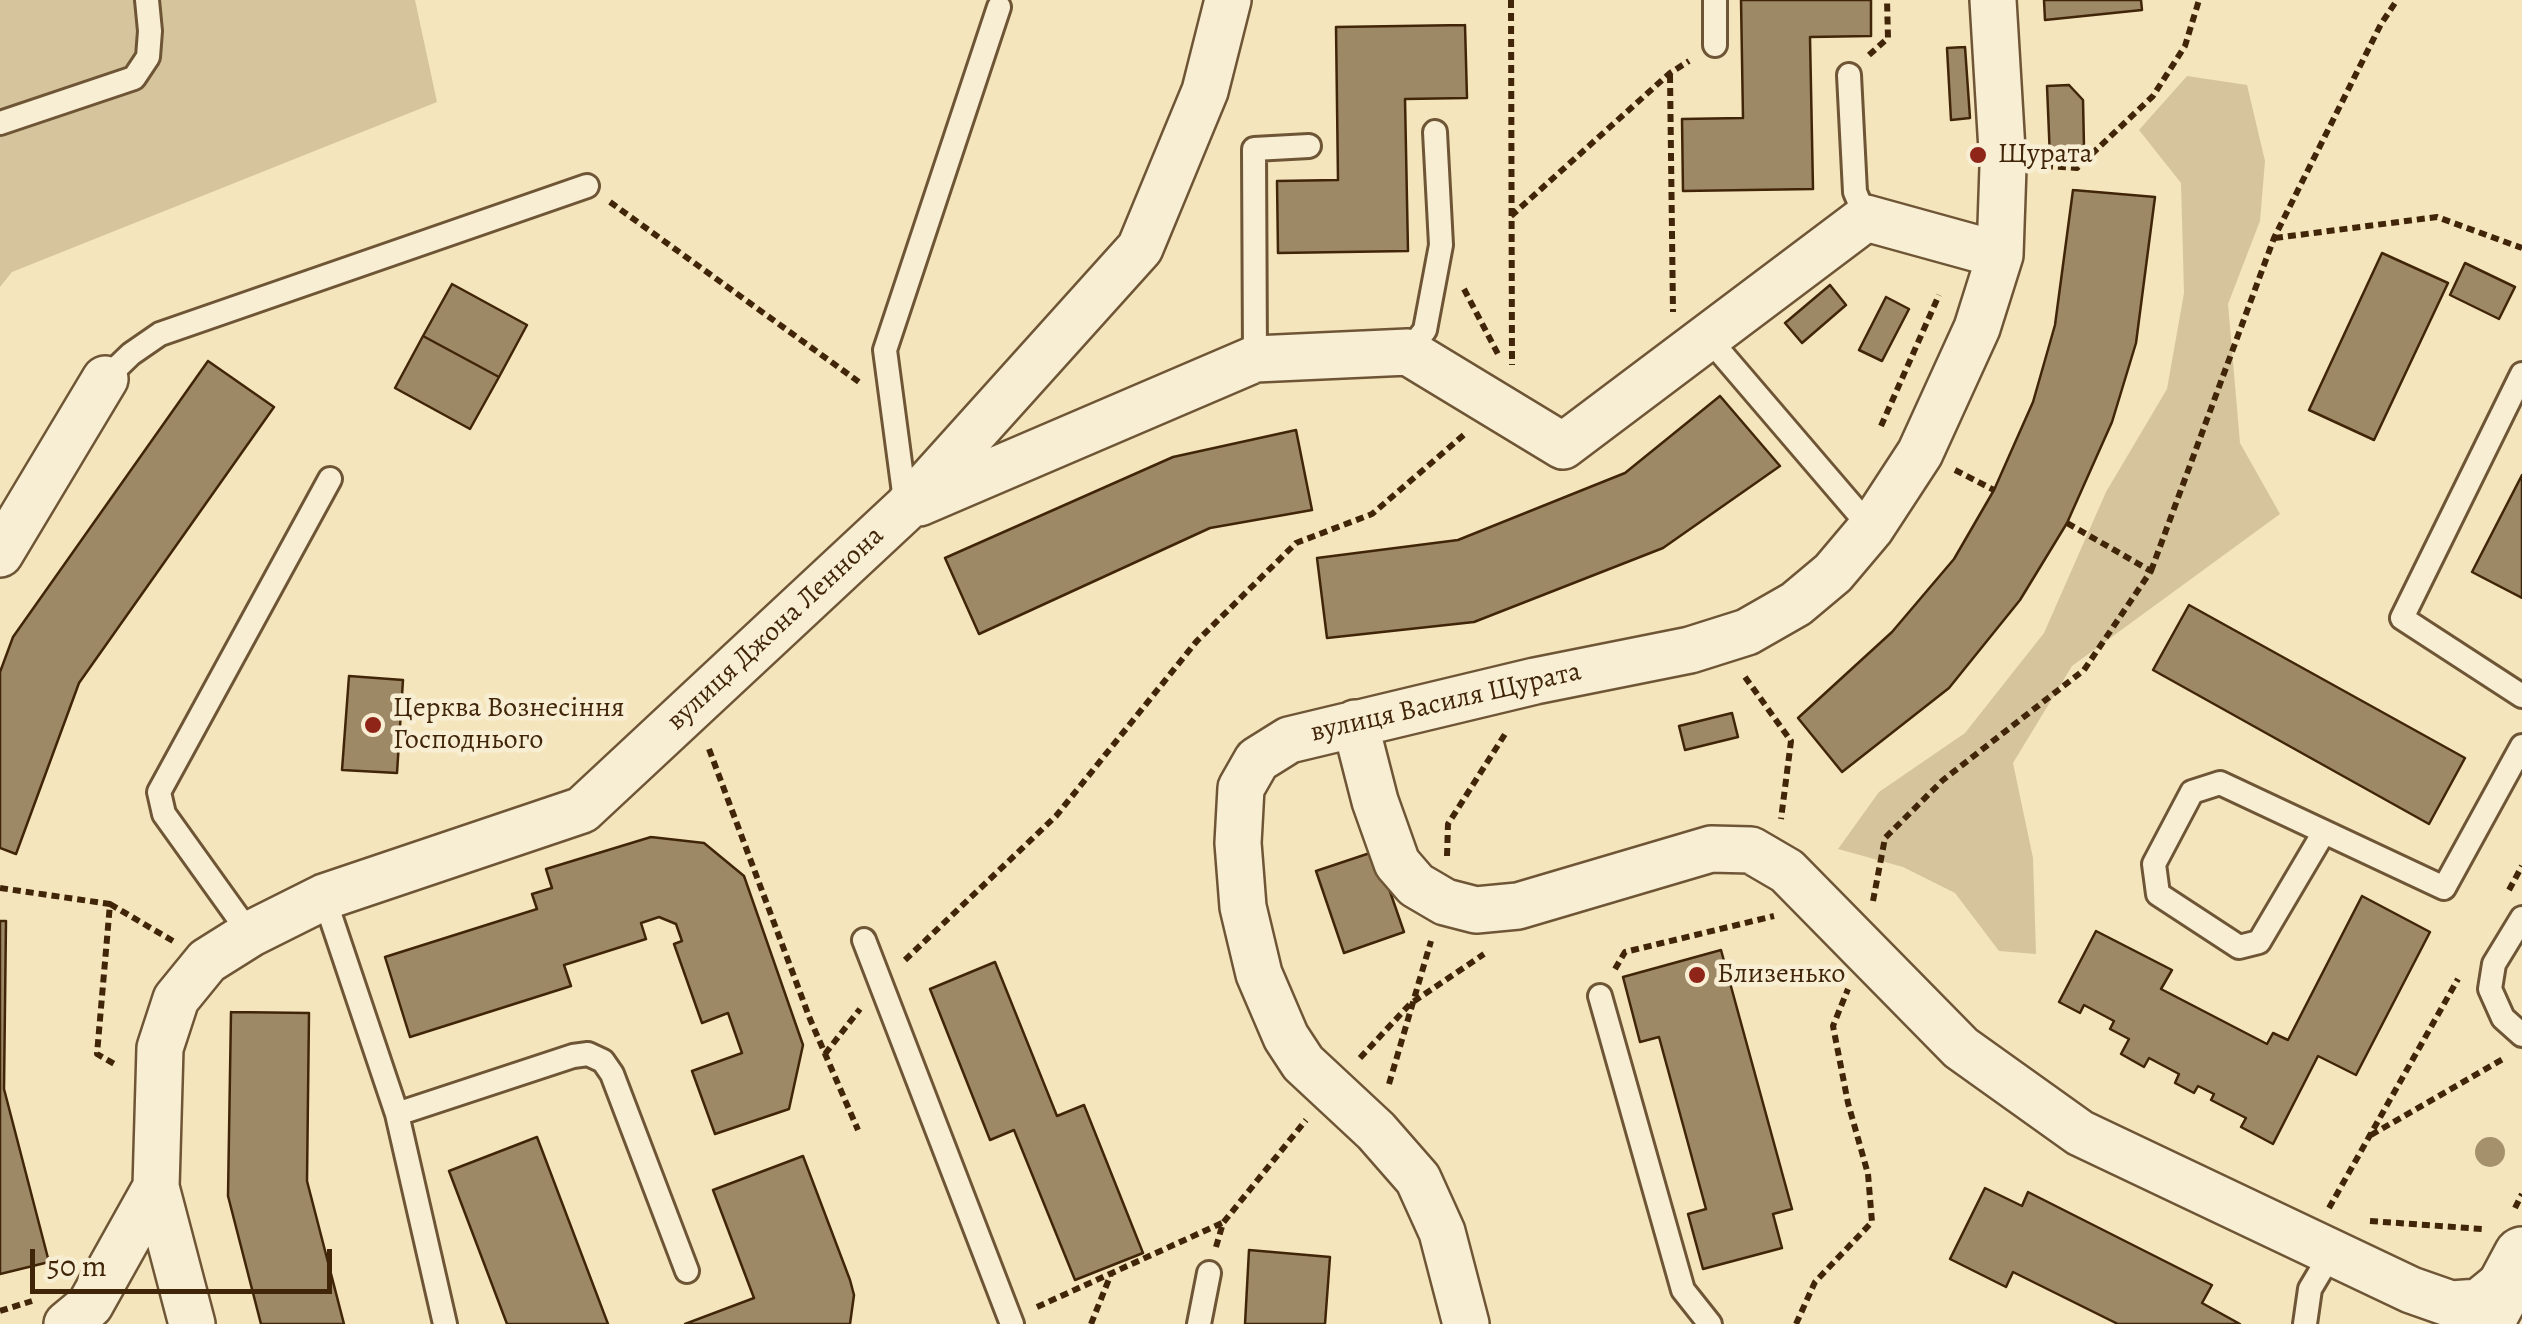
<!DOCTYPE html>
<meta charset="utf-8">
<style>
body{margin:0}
#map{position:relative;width:2522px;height:1324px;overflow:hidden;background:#f4e5bc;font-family:Alegreya,serif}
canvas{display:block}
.scale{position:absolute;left:30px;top:1249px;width:302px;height:45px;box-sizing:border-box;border:5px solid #412508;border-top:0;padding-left:12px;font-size:30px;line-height:35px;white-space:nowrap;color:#412508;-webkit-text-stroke:8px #f8eed3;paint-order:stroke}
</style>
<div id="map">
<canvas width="2522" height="1324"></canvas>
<div class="scale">50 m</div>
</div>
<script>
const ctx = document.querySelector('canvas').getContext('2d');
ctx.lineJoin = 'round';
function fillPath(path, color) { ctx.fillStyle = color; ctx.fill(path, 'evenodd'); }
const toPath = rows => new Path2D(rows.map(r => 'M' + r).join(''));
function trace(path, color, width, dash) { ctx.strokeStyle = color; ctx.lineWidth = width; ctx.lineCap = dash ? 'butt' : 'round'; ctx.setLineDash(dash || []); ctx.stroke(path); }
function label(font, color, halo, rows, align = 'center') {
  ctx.font = font + ' Alegreya,serif'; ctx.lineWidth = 9; ctx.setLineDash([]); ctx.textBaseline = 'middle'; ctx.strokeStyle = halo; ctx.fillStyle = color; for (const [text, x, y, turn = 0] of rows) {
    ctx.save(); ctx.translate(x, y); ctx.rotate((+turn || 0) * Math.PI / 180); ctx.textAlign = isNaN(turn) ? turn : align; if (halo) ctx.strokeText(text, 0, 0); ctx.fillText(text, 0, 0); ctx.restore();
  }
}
fillPath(toPath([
 [0,0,415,0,437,102,12,272,0,287],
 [2187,76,2247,85,2265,161,2260,221,2228,304,2240,443,2280,514,2072,666,2013,763,2033,858,2036,954,1999,951,1955,893,1903,867,1838,849,1879,792,1965,733,2044,633,2106,492,2167,389,2184,293,2181,183,2139,130]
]), '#d6c49d');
const building = toPath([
 [1741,0,1871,0,1871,36,1810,37,1813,189,1683,191,1682,119,1743,118,1741,0],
 [2044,0,2141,0,2142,10,2045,20,2044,0],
 [1465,25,1467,98,1405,99,1408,251,1278,253,1277,181,1338,180,1336,27,1465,25],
 [1965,47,1970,118,1951,120,1947,48,1965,47],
 [2069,85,2083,100,2084,147,2071,158,2050,158,2047,86,2069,85],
 [2073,190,2155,197,2136,343,2112,422,2067,523,2020,600,1949,688,1842,772,1798,718,1892,632,1954,559,1994,490,2033,402,2055,325,2073,190],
 [2382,253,2448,283,2374,440,2309,410,2382,253],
 [2465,263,2515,287,2499,319,2450,295,2465,263],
 [452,284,527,325,499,377,423,336,452,284],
 [1830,285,1846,305,1802,343,1785,323,1830,285],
 [1886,297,1909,309,1882,361,1859,350,1886,297],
 [423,336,499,377,470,429,395,388,423,336],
 [208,361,274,407,79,683,16,854,0,848,0,672,13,637,208,361],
 [1720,396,1780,466,1663,548,1474,622,1327,638,1317,558,1458,540,1590,487,1625,473,1720,396],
 [1296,430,1312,510,1210,528,979,634,945,558,1173,457,1296,430],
 [2522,475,2522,598,2472,572,2522,475],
 [2189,605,2465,758,2429,824,2153,670,2189,605],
 [349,676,403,680,397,773,342,770,349,676],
 [1732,713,1738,737,1685,750,1679,726,1732,713],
 [651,837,704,843,744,876,803,1045,789,1109,715,1134,692,1071,742,1053,728,1013,702,1023,674,944,682,941,676,924,659,917,641,923,646,939,564,965,571,986,410,1037,385,957,537,909,532,894,552,888,546,869,651,837],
 [1376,851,1404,932,1344,953,1316,871,1376,851],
 [2362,896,2430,932,2356,1075,2318,1056,2273,1144,2241,1127,2246,1118,2211,1100,2214,1094,2198,1086,2194,1093,2175,1083,2179,1074,2149,1058,2144,1067,2121,1054,2129,1039,2110,1029,2114,1021,2084,1005,2080,1013,2059,1002,2096,931,2172,970,2161,989,2267,1044,2273,1033,2288,1040,2362,896],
 [0,921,6,921,4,1089,49,1262,0,1274,0,921],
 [1721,950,1792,1209,1773,1214,1782,1248,1703,1269,1688,1214,1706,1209,1659,1037,1640,1042,1623,977,1721,950],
 [995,962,1057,1116,1084,1105,1143,1253,1075,1280,1014,1130,990,1140,930,989,995,962],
 [231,1012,309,1013,307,1181,344,1324,261,1324,228,1196,231,1012],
 [537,1137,608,1324,507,1324,449,1171,537,1137],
 [803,1156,850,1280,854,1295,850,1324,685,1324,754,1298,713,1190,803,1156],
 [1985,1188,2022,1206,2028,1192,2212,1285,2202,1303,2240,1324,2118,1324,2013,1272,2006,1287,1950,1259,1985,1188],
 [1249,1250,1330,1257,1325,1324,1245,1324,1249,1250]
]);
fillPath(building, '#9e8966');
trace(building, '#412508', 2.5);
const service = toPath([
 [1715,0,1715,45],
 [1849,75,1855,192,1866,218],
 [0,123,134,78,148,57,150,31,147,0],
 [1408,352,1425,330,1441,245,1435,132],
 [1722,354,1871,528],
 [1255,359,1254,149,1309,146],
 [2522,374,2402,618,2522,696],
 [105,379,131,354,160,334,587,186],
 [906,508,885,350,999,7],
 [2324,832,2259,942,2239,947,2158,894,2154,864,2192,792,2220,783,2444,888,2522,746],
 [324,897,397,1114,445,1324],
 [2522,918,2494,964,2490,989,2503,1018,2522,1035],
 [250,934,164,814,159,792,330,479],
 [864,940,1012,1324],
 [1600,996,1683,1290,1710,1324],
 [397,1114,573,1056,588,1054,603,1061,612,1074,687,1271],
 [1199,1324,1209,1273],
 [2305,1324,2310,1289,2332,1252]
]);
const minor = toPath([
 [919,503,1255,359,1408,352,1563,446,1866,218,2000,255],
 [0,554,105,379],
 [1355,723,1375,801,1397,863,1416,885,1445,902,1476,910,1518,906,1711,849,1751,850,1787,871,1961,1048,2080,1133,2411,1290,2451,1304,2479,1302,2506,1280],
 [67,1324,90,1305,156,1187],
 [192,1324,156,1187,160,1048,176,999,207,961,250,934,324,897,582,810,906,508,1140,248,1205,91,1228,0],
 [1466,1324,1442,1232,1418,1179,1376,1131,1303,1063,1286,1037,1259,974,1243,907,1238,843,1241,788,1257,760,1289,740,1535,681,1690,650,1747,632,1796,604,1833,573,1871,528,1920,453,1977,328,2000,255,2003,167,1993,0]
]);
const tertiary = toPath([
 [2485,1324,2522,1255]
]);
trace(service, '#6e5535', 28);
trace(minor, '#6e5535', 50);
trace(tertiary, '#6e5535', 60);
trace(toPath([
 [1511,0,1512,365],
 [1869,55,1888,38,1887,0],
 [1670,75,1673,312],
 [2045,166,2077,168,2153,96,2185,46,2199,0],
 [610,202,859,382],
 [1511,216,1670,73,1689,61],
 [2275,238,2437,217,2522,248],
 [1464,289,1500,358],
 [1881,426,1939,295],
 [1955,470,1994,490],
 [2151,571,2274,238,2381,24,2397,0],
 [1745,677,1791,741,1781,819],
 [709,749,810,1019,858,1130],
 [1447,856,1448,824,1507,731],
 [0,888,110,904,97,1054,118,1066],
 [2509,890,2522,866],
 [1873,901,1885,838,1943,780,2084,670,2151,571,2067,523],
 [110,904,173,941],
 [905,960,1056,816,1196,642,1296,543,1372,514,1466,433],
 [1615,969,1625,952,1774,916],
 [825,1054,860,1009],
 [1360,1058,1410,1004,1484,954],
 [1389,1084,1431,941],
 [2371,1135,2503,1059],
 [2329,1208,2458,979],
 [2515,1208,2522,1194],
 [2370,1221,2482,1229],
 [1216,1247,1223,1223,1306,1120],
 [1037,1307,1222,1223],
 [0,1311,32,1301],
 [1091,1324,1111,1274],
 [1796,1324,1815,1282,1872,1222,1868,1174,1848,1103,1833,1026,1848,989]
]), '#412508', 6, [8, 5]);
trace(service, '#f8eed3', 22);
trace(minor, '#f8eed3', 45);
trace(tertiary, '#f8eed3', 55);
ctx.fillStyle = '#a6916d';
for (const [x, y] of [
 [2490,1152]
]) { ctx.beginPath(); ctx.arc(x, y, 15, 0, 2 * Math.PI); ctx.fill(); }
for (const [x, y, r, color] of [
 [1978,155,10,"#8f2418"],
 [373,725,10,"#8f2418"],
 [1697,975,10,"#8f2418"]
]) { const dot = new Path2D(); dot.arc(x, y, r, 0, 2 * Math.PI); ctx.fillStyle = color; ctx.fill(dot); trace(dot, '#f8eed3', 4); }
label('28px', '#412508', '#f8eed3', [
 ["Щурата",1998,155],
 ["Церква Вознесіння",393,709],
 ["Господнього",393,741],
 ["Близенько",1717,975]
], 'left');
label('28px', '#412508', '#f8eed3', [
 ["вулиця Джона Леннона",776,629,-43],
 ["вулиця Василя Щурата",1446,703,-13]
]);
</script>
